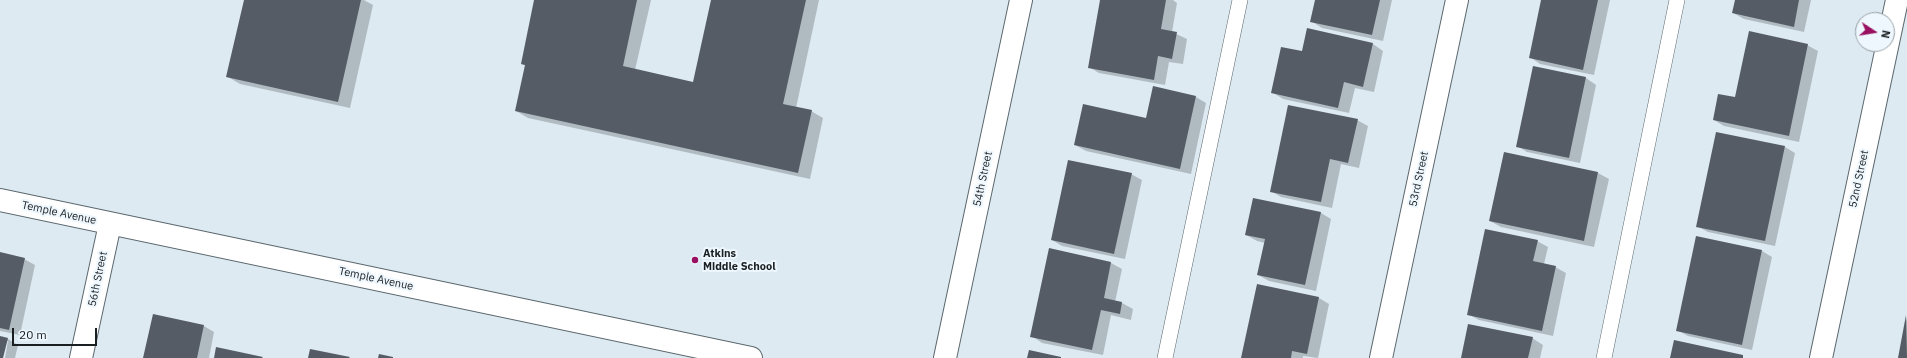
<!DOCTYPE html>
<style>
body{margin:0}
#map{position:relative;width:1907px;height:358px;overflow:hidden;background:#ddeaf2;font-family:"IBM Plex Sans",sans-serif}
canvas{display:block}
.north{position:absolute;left:1855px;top:12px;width:40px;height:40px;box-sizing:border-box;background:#edf7fd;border:1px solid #99a1a5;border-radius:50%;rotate:102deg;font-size:11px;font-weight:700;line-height:16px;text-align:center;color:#1a1f22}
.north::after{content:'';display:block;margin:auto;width:14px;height:18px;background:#9a1061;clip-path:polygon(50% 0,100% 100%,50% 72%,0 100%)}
.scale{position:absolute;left:12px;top:328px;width:85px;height:18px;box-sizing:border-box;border:2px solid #1a1f22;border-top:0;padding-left:5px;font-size:12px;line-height:14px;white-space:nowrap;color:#1a1f22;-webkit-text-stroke:3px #edf7fd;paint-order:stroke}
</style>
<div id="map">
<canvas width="1907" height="358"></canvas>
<div class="north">N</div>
<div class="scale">20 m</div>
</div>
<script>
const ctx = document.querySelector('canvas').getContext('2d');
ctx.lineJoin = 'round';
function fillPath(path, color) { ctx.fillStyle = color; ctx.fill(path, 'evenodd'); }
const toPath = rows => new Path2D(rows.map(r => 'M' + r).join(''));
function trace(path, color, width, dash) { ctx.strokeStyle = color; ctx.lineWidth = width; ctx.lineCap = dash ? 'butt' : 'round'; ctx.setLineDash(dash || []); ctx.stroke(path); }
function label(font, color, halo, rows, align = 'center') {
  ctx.font = font + ' "IBM Plex Sans",sans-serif'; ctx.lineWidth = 4; ctx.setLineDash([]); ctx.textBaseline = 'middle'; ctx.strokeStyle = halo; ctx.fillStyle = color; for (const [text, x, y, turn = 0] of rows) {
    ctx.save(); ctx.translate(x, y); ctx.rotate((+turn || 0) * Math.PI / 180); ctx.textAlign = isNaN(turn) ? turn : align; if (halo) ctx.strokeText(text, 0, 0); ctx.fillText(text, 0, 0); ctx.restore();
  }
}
fillPath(toPath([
 [245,0,364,0,373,5,350,108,240,84,228,77],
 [535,0,651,0,635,70,694,83,712,0,819,0,796,108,811,111,823,118,810,179,528,118,516,111,526,66,522,64],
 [1101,0,1173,0,1177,3,1172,32,1187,39,1183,64,1169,62,1165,85,1099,73,1089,67],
 [1316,0,1392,0,1383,41,1322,28,1311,21],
 [1542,0,1610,0,1594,75,1540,64,1530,57],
 [1736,0,1811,0,1804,32,1744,19,1733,13],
 [1307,30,1373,44,1383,51,1374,92,1355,88,1349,113,1283,99,1272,92,1303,52],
 [1807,45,1818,51,1799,142,1724,126,1714,120,1736,99],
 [1534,67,1586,78,1596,85,1580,163,1527,152,1517,146],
 [1196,97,1206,103,1191,174,1086,151,1075,145,1147,119],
 [1357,120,1368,126,1359,168,1341,164,1332,208,1281,197,1271,191],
 [1785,147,1795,153,1775,246,1708,232,1697,226],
 [1504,153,1598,173,1609,179,1594,247,1501,227,1490,221],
 [1131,174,1142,180,1125,259,1062,246,1052,240],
 [1321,213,1331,219,1316,291,1269,281,1258,275,1265,243,1257,241,1246,235],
 [1537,241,1548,247,1544,264,1555,267,1566,273,1553,336,1479,320,1468,314],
 [1050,249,1111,263,1122,269,1115,302,1122,303,1133,309,1131,320,1111,315,1103,355,1042,343,1032,336],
 [1762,251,1772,257,1752,350,1688,336,1677,330],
 [0,253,24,259,35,265,20,335,0,331],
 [1258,285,1319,298,1329,304,1318,358,1303,356,1303,358,1242,358],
 [1907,317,1907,358,1899,358],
 [204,326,214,332,209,358,144,358],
 [0,338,8,339,18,345,15,358,5,358,8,341,6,341,2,358,0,358],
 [1532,338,1543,345,1540,358,1462,358]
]), '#0003');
fillPath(toPath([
 [244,0,361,0,338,102,226,77],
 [534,0,637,0,623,66,693,82,711,0,806,0,783,104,812,110,798,173,515,111,525,65,521,64],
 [1100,0,1166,0,1161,29,1177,32,1172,59,1158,56,1154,80,1088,68],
 [1315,0,1380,0,1372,35,1310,22],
 [1541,0,1598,0,1583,70,1529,58],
 [1735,0,1799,0,1794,27,1732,13],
 [1307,28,1373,43,1363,87,1344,82,1338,108,1271,93,1281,47,1302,51],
 [1749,31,1808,44,1789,136,1713,120,1718,94,1735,97],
 [1533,66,1586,77,1569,158,1516,147],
 [1153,86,1196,96,1180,169,1074,145,1083,104,1146,118],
 [1288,105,1358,119,1348,163,1330,159,1321,202,1270,192],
 [1716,132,1785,146,1765,241,1696,227],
 [1504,152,1598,172,1584,241,1489,221],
 [1068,160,1132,173,1114,254,1051,240],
 [1253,198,1321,212,1305,285,1257,275,1265,239,1245,235],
 [1485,229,1538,240,1533,261,1556,266,1542,331,1467,315],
 [1696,236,1762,250,1742,345,1676,331],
 [1049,248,1111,262,1104,298,1122,302,1120,314,1101,310,1092,350,1030,337],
 [0,252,25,258,9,330,0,328],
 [1257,284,1319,297,1307,354,1292,351,1291,358,1241,358],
 [153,314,204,325,197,358,143,358],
 [1906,315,1907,358,1898,358],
 [1468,324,1533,337,1528,358,1461,358],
 [0,336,8,338,3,358,0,358],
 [1674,340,1743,355,1743,358,1670,358],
 [216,347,263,357,262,358,214,358],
 [310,349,350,357,349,358,308,358],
 [1029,350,1061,357,1061,358,1027,358],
 [379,354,393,357,393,358,378,358]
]), '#555c65');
const lane = toPath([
 [1165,358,1240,0],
 [1604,358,1677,0]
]);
const street = toPath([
 [0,200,751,358],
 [81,358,110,224],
 [945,358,1021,0],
 [1381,358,1457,0],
 [1821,358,1897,0]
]);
trace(lane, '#5c686e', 16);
trace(street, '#5c686e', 24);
trace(lane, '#fff', 15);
trace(street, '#fff', 22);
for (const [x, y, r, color] of [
 [695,260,4,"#9a1061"]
]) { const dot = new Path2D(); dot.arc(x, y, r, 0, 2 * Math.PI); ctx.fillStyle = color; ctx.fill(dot); trace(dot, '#edf7fd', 1.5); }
label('11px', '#1a1f22', '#edf7fd', [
 ["54th Street",983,179,-78],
 ["53rd Street",1419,179,-78],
 ["52nd Street",1859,179,-78],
 ["Temple Avenue",59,213,12],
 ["56th Street",98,279,-78],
 ["Temple Avenue",376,279,12]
]);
label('bold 11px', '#1a1f22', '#edf7fd', [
 ["Atkins",703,254],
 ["Middle School",703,267]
], 'left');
</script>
